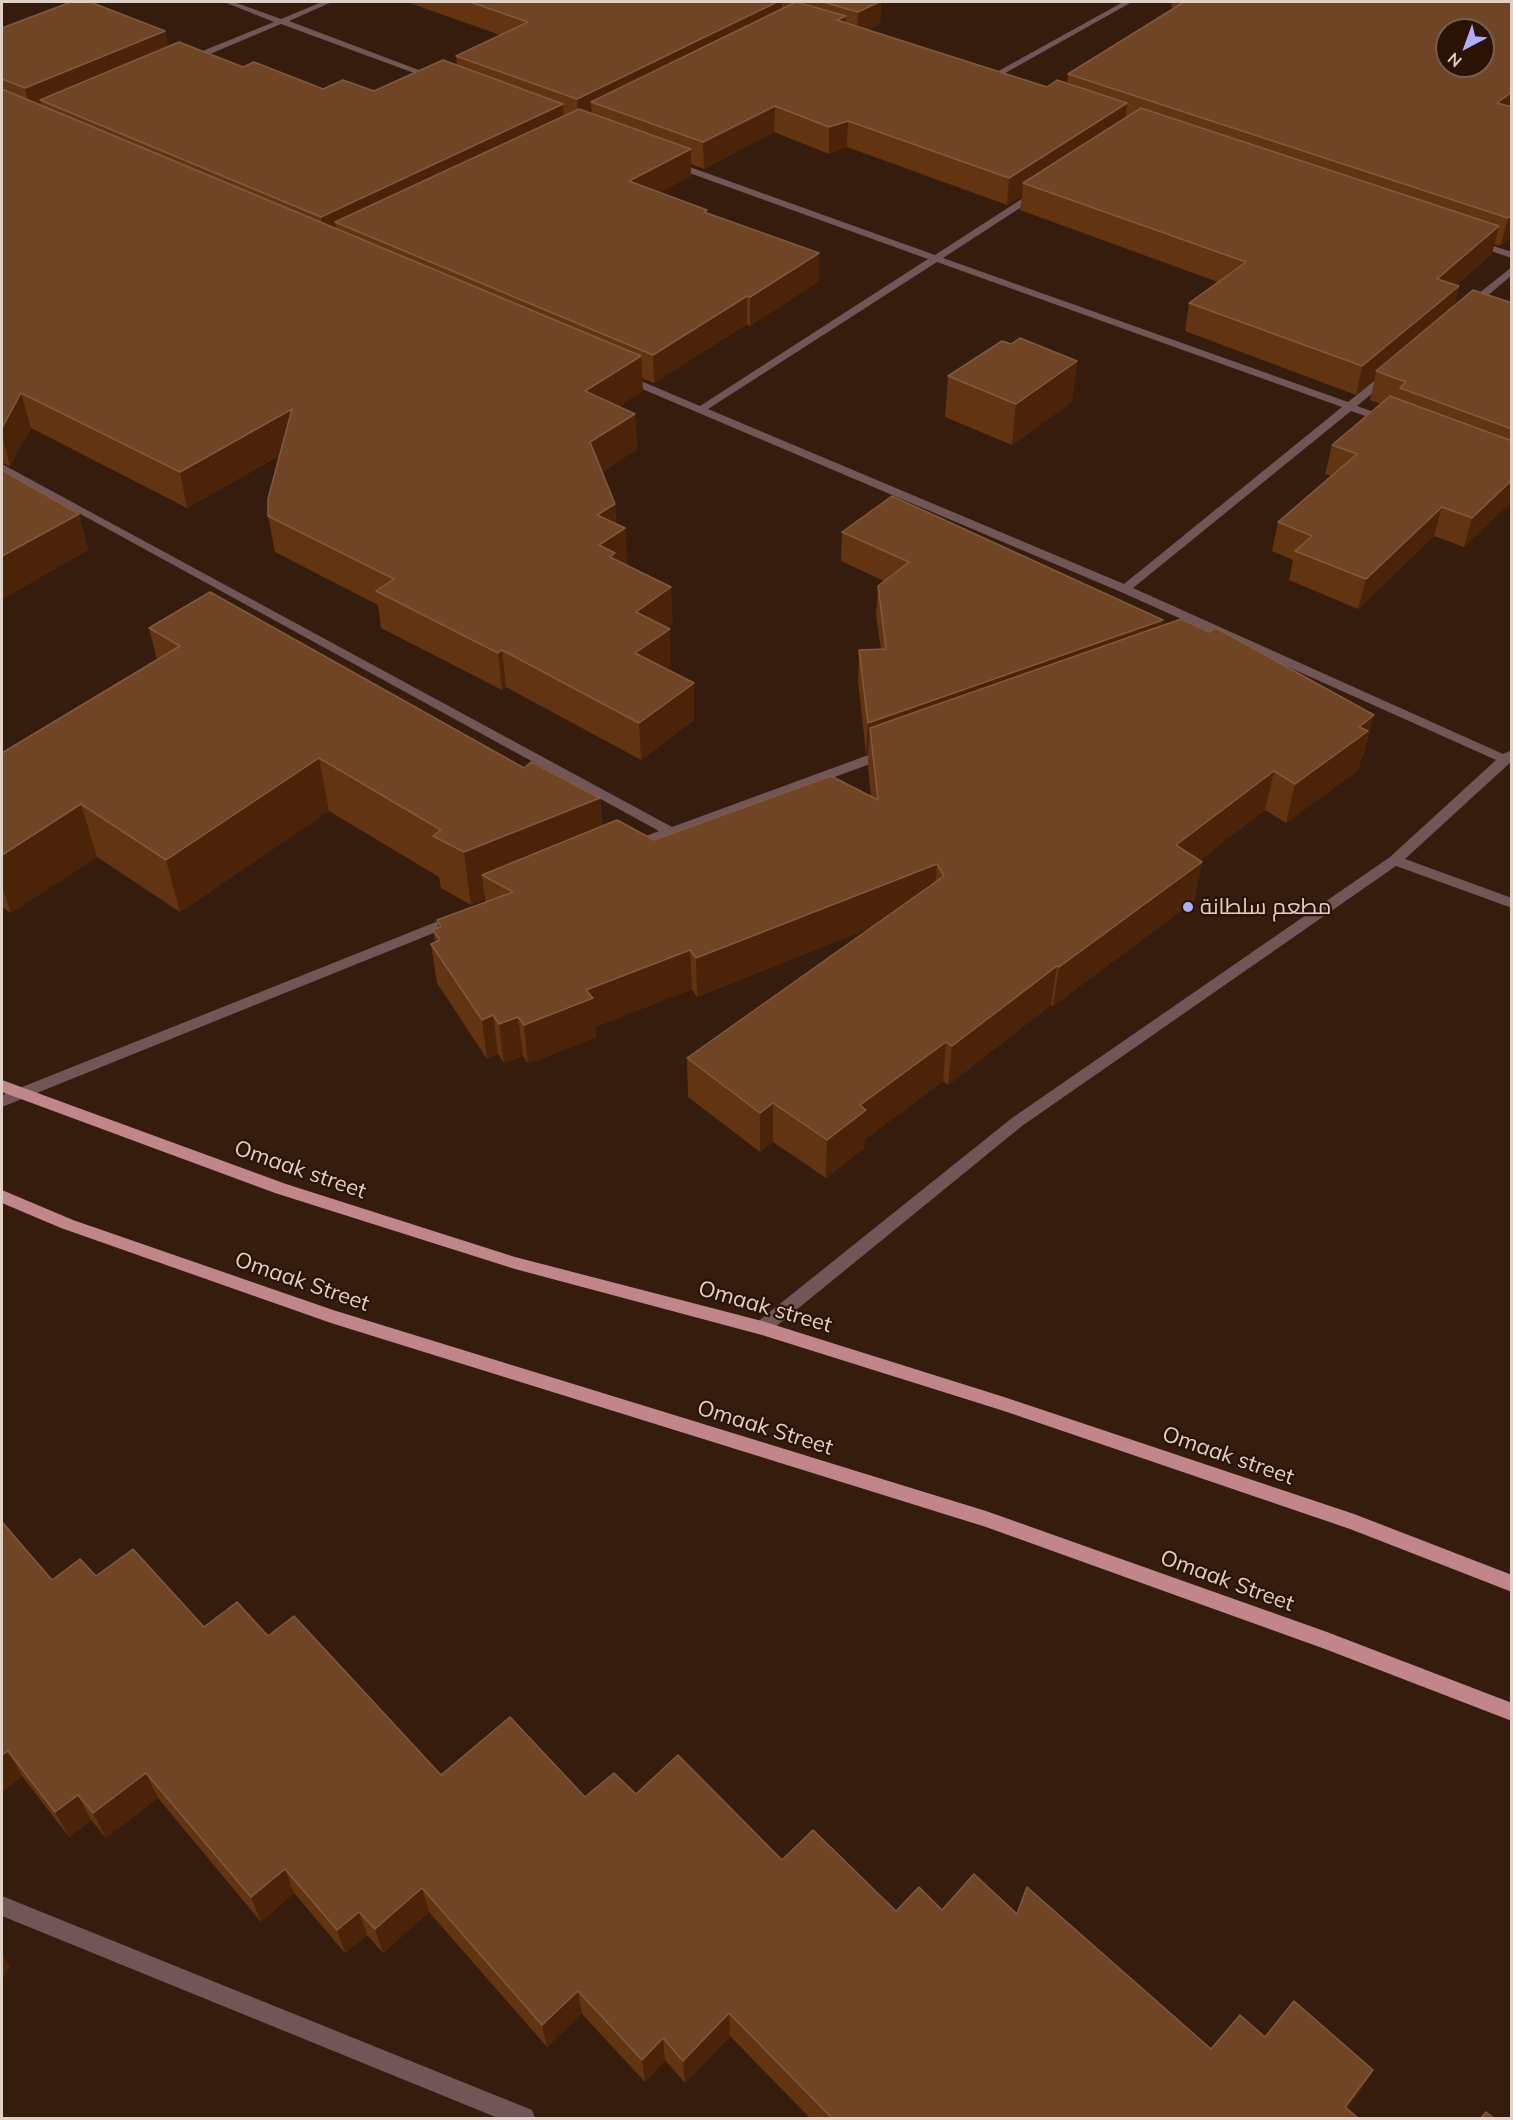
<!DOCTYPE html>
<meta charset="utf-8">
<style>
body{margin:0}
#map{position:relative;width:1513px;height:2120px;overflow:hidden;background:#351c0d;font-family:Mulish,sans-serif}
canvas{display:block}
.frame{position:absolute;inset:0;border:3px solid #e1d0c6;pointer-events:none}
.north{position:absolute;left:1435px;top:18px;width:60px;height:60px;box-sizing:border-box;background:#2a1305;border:2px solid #735f52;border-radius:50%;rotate:221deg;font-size:16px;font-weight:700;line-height:24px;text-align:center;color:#e1d0c6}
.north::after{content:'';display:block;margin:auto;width:21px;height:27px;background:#afaefa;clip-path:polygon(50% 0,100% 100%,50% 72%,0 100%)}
</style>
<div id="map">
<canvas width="1513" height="2120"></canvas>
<div class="frame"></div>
<div class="north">N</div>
</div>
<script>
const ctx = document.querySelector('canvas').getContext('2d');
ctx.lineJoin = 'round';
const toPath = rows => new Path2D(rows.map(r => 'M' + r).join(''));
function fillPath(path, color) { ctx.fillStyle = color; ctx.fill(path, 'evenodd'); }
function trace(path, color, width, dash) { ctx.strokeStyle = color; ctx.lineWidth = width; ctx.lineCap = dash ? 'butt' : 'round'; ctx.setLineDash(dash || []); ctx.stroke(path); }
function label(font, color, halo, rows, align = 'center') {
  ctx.font = font + ' Mulish,Cairo,sans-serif'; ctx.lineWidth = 4.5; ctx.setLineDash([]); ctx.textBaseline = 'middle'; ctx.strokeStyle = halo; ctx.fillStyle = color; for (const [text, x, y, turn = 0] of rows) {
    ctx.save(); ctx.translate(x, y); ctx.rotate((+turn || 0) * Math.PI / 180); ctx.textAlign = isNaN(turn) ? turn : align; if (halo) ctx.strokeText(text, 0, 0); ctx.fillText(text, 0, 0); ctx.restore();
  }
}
fillPath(toPath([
 [224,2,234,2,281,19,322,2,332,2,289,21,440,78,433,80,281,24,191,62,185,62,185,58,274,22,224,2],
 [1123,2,1132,2,991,81,984,79,1123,2],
 [673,161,935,255,1034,191,1040,191,1040,195,943,258,1348,402,1384,373,1392,373,1392,377,1357,406,1391,418,1391,422,1383,422,1351,411,1133,588,1503,754,1512,750,1512,761,1405,859,1512,898,1512,908,1396,866,1022,1126,768,1333,762,1335,756,1333,754,1328,756,1323,1012,1118,1390,857,1496,760,1121,592,621,380,621,376,629,376,700,406,928,259,670,166,668,164,673,161],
 [937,262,1342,407,1124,584,708,409,937,262],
 [1475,240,1512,252,1512,258,1472,245,1470,243,1475,240],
 [1512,267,1512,275,1472,309,1464,309,1464,305,1512,267],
 [2,464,672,827,882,750,892,750,894,753,892,756,638,849,628,849,626,846,628,843,659,831,2,471,2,464],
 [456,914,463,919,461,922,2,1107,2,1095,456,914],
 [2,1896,532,2110,535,2118,498,2118,2,1916,2,1896]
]), '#715557');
fillPath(toPath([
 [2,1080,286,1184,515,1257,762,1321,1004,1397,1354,1514,1512,1575,1512,1592,1350,1529,1004,1411,762,1335,515,1269,275,1193,2,1092,2,1080],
 [2,1190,73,1220,333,1310,986,1511,1327,1632,1512,1703,1512,1721,1325,1649,986,1527,331,1323,61,1228,2,1203,2,1190]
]), '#c08689');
fillPath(toPath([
 [407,2,881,2,880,24,868,30,1047,87,1067,83,1068,74,1174,8,1171,7,1172,2,1512,2,1512,236,1500,246,1494,244,1492,254,1456,285,1459,286,1454,306,1512,303,1512,501,1464,547,1434,536,1358,609,1289,580,1293,560,1272,551,1278,522,1331,476,1325,474,1332,445,1381,404,1370,400,1375,379,1356,395,1185,331,1189,303,1218,282,1020,210,1022,196,1007,205,847,147,829,154,774,132,704,169,691,164,691,176,660,192,707,210,707,213,819,281,750,326,747,324,654,383,642,378,643,391,618,406,635,414,637,449,602,472,615,504,616,523,625,528,627,564,626,565,673,623,667,627,671,665,666,669,694,720,641,760,506,687,502,690,381,628,378,605,275,552,268,516,280,455,187,508,31,428,10,466,2,463,4,472,79,514,88,550,2,599,2,28,165,31,168,47,323,89,374,91,457,66,456,56,500,35],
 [1011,344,1077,361,1072,402,1012,445,945,417,948,376],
 [842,532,1163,625,1364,754,1362,756,1358,770,1286,823,1265,810,1200,860,1202,862,1194,901,1053,1006,1051,1005,948,1085,943,1081,865,1139,864,1148,826,1178,773,1142,760,1152,688,1097,687,1058,868,929,697,997,692,989,595,1027,596,1037,528,1064,523,1056,504,1063,498,1054,487,1059,437,983,431,944,435,942,433,930,438,928,437,920,486,902,485,899,471,905,441,888,439,877,329,811,180,912,97,857,11,913,2,907,2,753,157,660,149,628,524,768,600,798,602,826,654,840,871,797,868,767,868,753,866,754,858,680,859,650,881,649,876,616,878,586,884,581,841,561],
 [2,1522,52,1580,96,1576,204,1627,268,1636,441,1775,585,1797,636,1794,782,1860,896,1911,942,1910,1017,1914,1211,2049,1265,2037,1360,2092,1347,2109,1356,2118,810,2118,730,2036,685,2083,665,2060,645,2082,582,2014,547,2047,429,1912,383,1953,367,1935,345,1953,294,1893,261,1922,158,1798,106,1838,91,1820,69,1837,22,1776,2,1792]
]), '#623412');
fillPath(toPath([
 [777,2,782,2,782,23,591,102,592,117,579,124,577,99],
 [879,2,881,2,880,24,857,35,858,12],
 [846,16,845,41,837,20],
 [165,31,171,63,40,100,44,116,33,121,25,88],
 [1512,92,1512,114,1497,103],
 [1127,103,1124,130,1023,183,1022,196,1007,205,1009,178],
 [563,104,565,130,335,222,338,238,325,245,321,217],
 [775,106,774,132,704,169,703,142],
 [848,121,847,147,829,154,829,127],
 [691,149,691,176,630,208,629,181],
 [1512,215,1512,236,1500,246,1508,218],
 [1499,226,1492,254,1430,307,1437,279],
 [819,253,819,281,750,326,750,297],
 [1459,286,1452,314,1376,371,1375,379,1356,395,1362,366],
 [747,296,747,324,654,383,653,355],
 [641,356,643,391,587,427,585,391],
 [1077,361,1072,402,1012,445,1016,404],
 [21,393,31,428,10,466,2,435,2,428],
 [292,409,298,444,187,508,180,472],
 [635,414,637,449,592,478,590,442],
 [1512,480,1512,501,1464,547,1472,518],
 [615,504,616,534,625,528,627,564,602,582,597,515],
 [1442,507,1434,536,1358,609,1366,579],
 [79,514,88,550,2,599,2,556],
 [671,587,673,623,638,648,636,612],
 [1163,620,1158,650,870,728,868,753,866,754,868,723],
 [670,629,671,665,637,690,635,653],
 [502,650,506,687,502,690,498,653],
 [694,683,694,720,641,760,639,723],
 [1374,715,1364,754,1362,756,1358,770,1286,823,1295,784,1359,727],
 [319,758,329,811,180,912,166,860],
 [1274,771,1265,810,1168,885,1176,845],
 [600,798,603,851,482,875,485,899,471,905,464,852],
 [81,804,97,857,11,913,2,886,2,855],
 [1202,862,1194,901,1053,1006,1059,967],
 [937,864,934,903,697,997,696,958],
 [690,950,692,989,595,1027,596,1037,528,1064,524,1025,586,990],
 [1057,966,1051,1005,948,1085,952,1046],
 [493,1015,498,1054,487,1059,482,1020],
 [518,1017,523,1056,504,1063,499,1024],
 [946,1042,943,1081,865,1139,864,1148,826,1178,827,1140,860,1105],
 [773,1103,773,1142,760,1152,760,1113],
 [8,1751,22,1776,2,1792,2,1755],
 [146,1773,158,1798,106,1838,93,1813],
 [78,1795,91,1820,69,1837,55,1812],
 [285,1869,294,1893,261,1922,251,1897],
 [422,1888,429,1912,383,1953,375,1929],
 [359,1912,367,1935,345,1953,337,1930],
 [2,1954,10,1967,2,1979],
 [578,1991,582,2014,547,2047,542,2025],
 [729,2013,730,2036,685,2083,683,2061],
 [663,2038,665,2060,645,2082,642,2060],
 [1373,2070,1360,2092,1340,2118,1345,2107]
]), '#4a2308');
const building = toPath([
 [71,2,90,2,165,31,25,88,2,79,2,28,71,2],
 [470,2,777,2,577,99,456,56,528,22,470,2],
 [796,2,846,16,837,20,1047,87,1057,80,1127,103,1009,178,848,121,829,127,775,106,703,142,591,102,796,2],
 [823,2,879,2,858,12,823,2],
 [1184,2,1512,2,1512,92,1497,103,1512,107,1512,215,1508,218,1068,74,1184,2],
 [1447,30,1483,30,1483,66,1447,66,1447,30],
 [179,42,243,67,254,62,323,89,343,80,374,91,443,60,563,104,321,217,40,100,179,42],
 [2,89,641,356,585,391,635,414,590,442,615,504,597,515,625,528,599,545,615,553,610,557,671,587,636,612,670,629,635,653,694,683,639,723,502,650,498,653,376,591,394,579,268,516,268,499,292,409,180,472,21,393,2,428,2,89],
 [1141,108,1499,226,1437,279,1459,286,1362,366,1189,303,1246,262,1023,183,1141,108],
 [579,109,691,149,629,181,707,210,704,212,819,253,750,297,747,296,653,355,335,222,579,109],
 [1473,290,1512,303,1512,429,1400,388,1406,382,1376,371,1473,290],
 [1020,338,1077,361,1016,404,948,376,1002,341,1011,344,1020,338],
 [1390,396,1512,441,1512,480,1472,518,1442,507,1366,579,1295,551,1312,536,1278,522,1357,454,1332,445,1390,396],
 [2,470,79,514,2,556,2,470],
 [892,496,1163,620,868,723,859,650,886,649,878,586,909,562,842,532,892,496],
 [210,592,524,768,531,762,600,798,464,852,433,836,441,830,319,758,166,860,81,804,2,855,2,753,180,646,149,628,210,592],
 [1181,619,1209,632,1216,628,1374,715,1359,727,1368,731,1295,784,1274,771,1176,845,1202,862,1059,967,1057,966,952,1046,946,1042,860,1105,866,1110,827,1140,773,1103,760,1113,687,1058,944,876,937,864,696,958,690,950,586,990,593,998,524,1025,518,1017,499,1024,493,1015,482,1020,431,944,440,940,433,930,441,927,437,920,513,892,482,875,617,820,654,840,831,776,878,800,870,728,1181,619],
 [2,1522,52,1580,80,1559,96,1576,133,1549,204,1627,237,1602,268,1636,294,1616,441,1775,510,1717,585,1797,614,1773,636,1794,678,1755,782,1860,813,1830,896,1911,919,1887,942,1910,974,1874,1017,1914,1027,1887,1211,2049,1240,2015,1265,2037,1294,2001,1373,2070,1345,2107,1357,2117,1356,2118,832,2118,729,2013,683,2061,663,2038,642,2060,578,1991,542,2025,422,1888,375,1929,359,1912,337,1930,285,1869,251,1897,146,1773,93,1813,78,1795,55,1812,8,1751,2,1755,2,1522],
 [1486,2112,1494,2118,1481,2118,1486,2112]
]);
fillPath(building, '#6f4525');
trace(building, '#815a3e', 1.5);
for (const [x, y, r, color] of [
 [1188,907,6,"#afaefa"]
]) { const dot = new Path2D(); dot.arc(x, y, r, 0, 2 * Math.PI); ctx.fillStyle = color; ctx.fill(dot); trace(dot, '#2a1305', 2); }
label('22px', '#e1d0c6', '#2a1305', [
 ["مطعم سلطانة",1200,907]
], 'left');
label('22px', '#e1d0c6', '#2a1305', [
 ["Omaak street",300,1170,19],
 ["Omaak Street",302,1282,19],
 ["Omaak street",765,1307,16],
 ["Omaak Street",765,1428,17],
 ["Omaak street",1228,1456,19],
 ["Omaak Street",1227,1581,20]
]);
</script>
